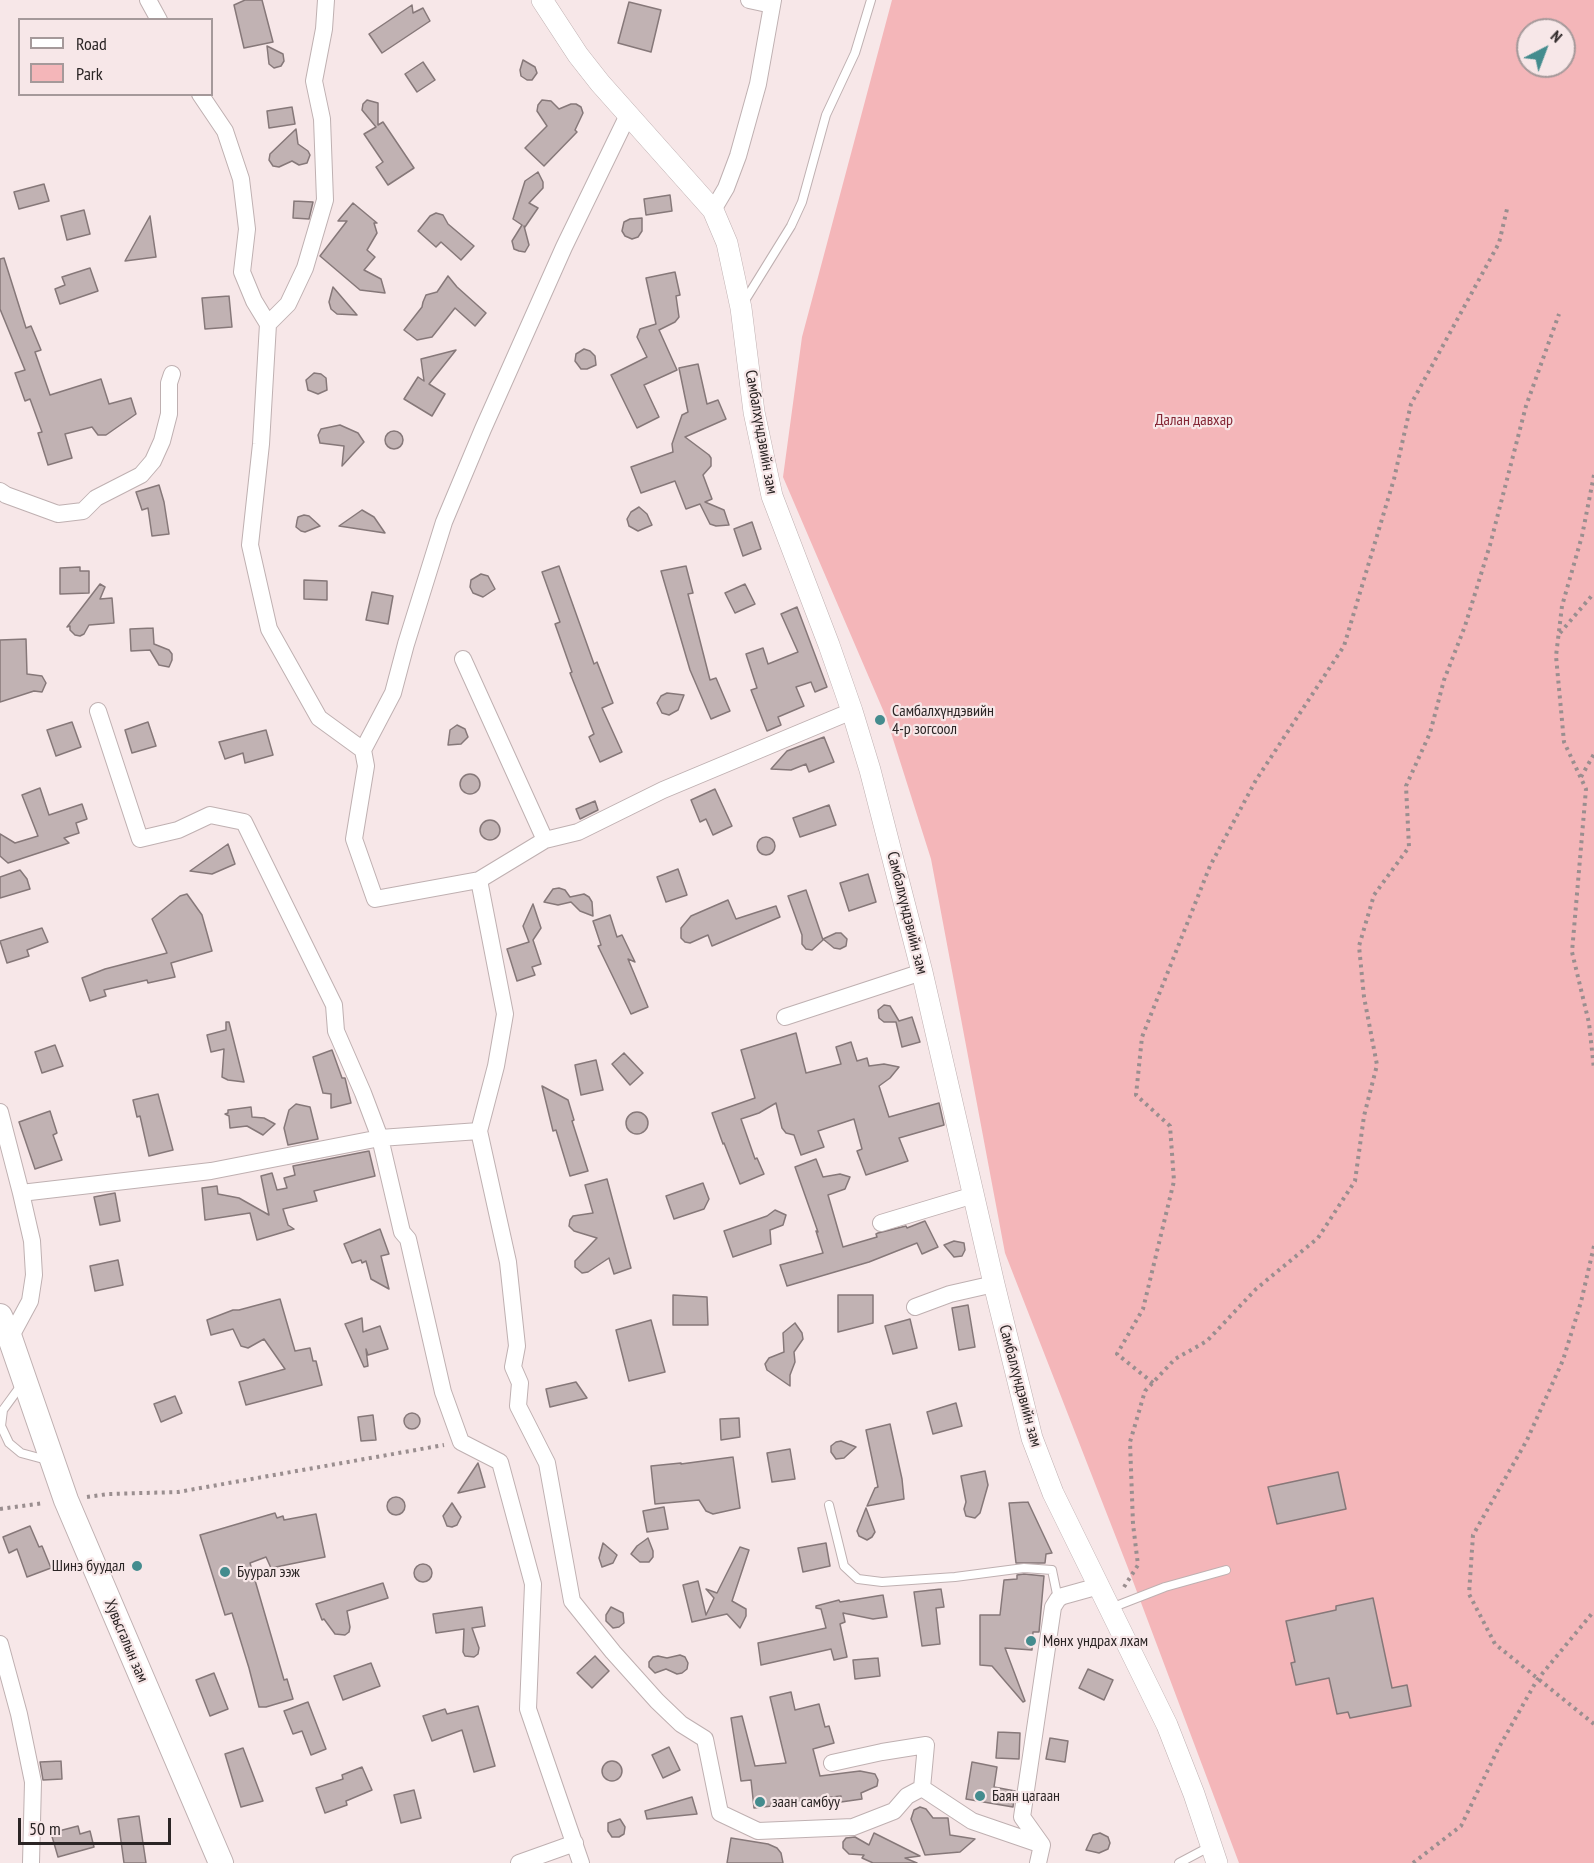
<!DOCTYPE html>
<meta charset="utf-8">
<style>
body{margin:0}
#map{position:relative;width:1594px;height:1863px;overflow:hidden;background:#f7e7e8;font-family:"PT Sans Narrow",sans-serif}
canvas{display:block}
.legend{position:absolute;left:18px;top:18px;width:195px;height:78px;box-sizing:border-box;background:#f7e7e8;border:2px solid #a5999a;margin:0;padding:8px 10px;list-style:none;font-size:18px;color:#2b2525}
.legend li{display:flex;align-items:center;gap:12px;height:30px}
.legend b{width:30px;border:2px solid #a5999a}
.north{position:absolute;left:1516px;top:18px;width:60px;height:60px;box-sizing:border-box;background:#f7e7e8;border:2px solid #a5999a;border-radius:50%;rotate:42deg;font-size:16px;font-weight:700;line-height:24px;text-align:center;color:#2b2525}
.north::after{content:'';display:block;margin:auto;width:21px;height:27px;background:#448c8e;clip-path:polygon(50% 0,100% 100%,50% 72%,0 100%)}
.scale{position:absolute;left:18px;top:1818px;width:153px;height:27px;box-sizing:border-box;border:3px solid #2b2525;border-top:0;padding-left:8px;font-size:18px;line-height:21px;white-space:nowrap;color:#2b2525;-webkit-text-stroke:4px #f7e7e8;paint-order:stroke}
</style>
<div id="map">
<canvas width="1594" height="1863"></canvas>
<ul class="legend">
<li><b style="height:8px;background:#fff"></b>Road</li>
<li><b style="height:16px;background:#f4b6b9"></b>Park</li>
</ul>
<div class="north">N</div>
<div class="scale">50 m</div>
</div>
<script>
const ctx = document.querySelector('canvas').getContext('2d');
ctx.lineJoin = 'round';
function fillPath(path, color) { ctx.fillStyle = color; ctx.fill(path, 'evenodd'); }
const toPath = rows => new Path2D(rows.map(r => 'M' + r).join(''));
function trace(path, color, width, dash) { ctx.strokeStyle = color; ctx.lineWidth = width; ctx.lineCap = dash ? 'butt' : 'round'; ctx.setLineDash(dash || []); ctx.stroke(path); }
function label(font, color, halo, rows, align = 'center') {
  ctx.font = font + ' "PT Sans Narrow",sans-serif'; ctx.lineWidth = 4.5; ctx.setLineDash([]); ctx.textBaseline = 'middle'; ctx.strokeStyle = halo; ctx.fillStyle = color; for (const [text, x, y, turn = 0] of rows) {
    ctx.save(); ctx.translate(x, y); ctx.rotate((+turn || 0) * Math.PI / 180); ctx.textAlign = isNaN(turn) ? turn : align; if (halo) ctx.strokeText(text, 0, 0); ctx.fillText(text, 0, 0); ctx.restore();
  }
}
fillPath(toPath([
 [892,0,1594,0,1594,1863,1239,1863,1128,1568,1005,1253,931,859,886,717,783,477,802,337],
 [1528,30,1564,30,1564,66,1528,66]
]), '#f4b6b9');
const building = toPath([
 [245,0,262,0,273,42,244,48,234,5,245,0],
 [629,2,661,10,651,52,618,43,629,2],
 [412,5,413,13,423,8,430,21,382,53,369,34,412,5],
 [267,46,283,54,284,61,281,66,274,68,269,64,267,46],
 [523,60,535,67,537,73,532,80,527,80,521,76,520,70,523,60],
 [423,62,435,80,417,92,405,74,423,62],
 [367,100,378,103,378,125,383,122,414,168,388,185,376,167,383,162,364,134,376,127,362,110,363,104,367,100],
 [542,100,551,101,559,109,571,104,576,104,581,107,583,113,575,130,577,132,544,166,525,148,547,126,537,111,538,105,542,100],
 [292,107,295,124,269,128,267,111,292,107],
 [296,129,298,144,308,151,310,155,307,163,299,165,292,161,279,167,273,166,269,160,270,154,296,129],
 [538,172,543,182,543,188,529,203,538,208,525,227,524,226,529,245,525,252,519,251,514,249,512,241,522,225,513,219,525,181,538,172],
 [44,184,49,201,19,209,14,192,44,184],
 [670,195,672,211,646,215,644,199,670,195],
 [294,201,313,202,309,219,293,218,294,201],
 [353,203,377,223,374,223,377,233,367,250,375,257,364,270,381,279,385,293,360,290,320,256,347,221,338,221,353,203],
 [84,210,90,234,67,240,61,216,84,210],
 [436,213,443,215,448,224,474,246,461,260,441,242,436,247,418,231,430,216,436,213],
 [150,216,156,257,125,261,150,216],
 [642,218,642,231,638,237,632,239,625,236,622,231,624,222,630,219,642,218],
 [4,258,26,328,31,326,41,350,35,352,50,395,101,379,109,404,131,398,136,414,106,435,98,435,92,427,65,434,72,458,48,465,38,433,42,432,30,399,25,401,15,373,25,370,0,309,0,259,4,258],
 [90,268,98,291,60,304,55,289,65,285,62,277,90,268],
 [675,272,680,295,676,296,679,317,675,322,659,330,677,370,644,385,659,417,637,428,611,375,647,357,637,337,640,329,656,324,646,278,675,272],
 [448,276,457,287,486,313,475,326,455,308,432,337,417,340,404,330,422,307,423,302,426,295,437,292,448,276],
 [333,287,357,315,337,314,331,309,329,302,333,287],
 [229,296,232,327,205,329,202,298,229,296],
 [584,349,590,351,595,356,596,365,587,369,581,369,575,361,576,354,584,349],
 [456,350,429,384,445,394,432,416,404,399,418,377,424,381,421,359,456,350],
 [698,364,707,404,718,400,726,419,685,437,709,455,711,458,711,466,703,475,712,499,705,502,724,510,729,525,716,526,710,524,700,504,686,509,675,481,641,493,631,467,673,452,672,444,682,415,688,412,679,368,698,364],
 [314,373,321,374,326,378,327,390,318,394,308,390,306,380,314,373],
 [340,425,358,433,364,442,342,466,344,446,320,443,318,435,321,429,340,425],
 '385 440a9 9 0 1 1 18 0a9 9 0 1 1-18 0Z',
 [159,485,164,502,169,534,152,536,148,508,142,510,136,492,159,485],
 [639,507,647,514,652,525,638,531,629,526,627,519,631,512,639,507],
 [362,510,374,517,385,533,339,526,362,510],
 [304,515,309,516,320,526,305,532,301,531,296,527,297,521,298,517,304,515],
 [752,522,761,549,743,556,734,529,752,522],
 [559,566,594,664,597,662,613,703,602,708,622,752,600,762,589,737,594,734,570,673,572,672,555,624,560,622,542,572,559,566],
 [686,566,693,593,688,594,710,680,716,678,730,711,711,719,690,670,661,571,686,566],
 [80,567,80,571,89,571,89,593,60,594,60,568,80,567],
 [481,574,488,576,495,589,483,597,473,593,470,587,471,580,481,574],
 [304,580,327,581,327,600,304,599,304,580],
 [100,584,105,587,100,599,112,598,114,623,89,625,84,634,80,636,75,635,70,630,70,626,67,627,100,584],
 [745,584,755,604,735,613,725,593,745,584],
 [372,592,393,596,388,624,366,620,372,592],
 [797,607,827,687,815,692,811,682,796,687,804,706,778,717,781,725,767,731,751,690,757,688,746,654,763,648,768,664,798,652,781,614,797,607],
 [153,628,154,644,169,650,172,654,172,660,169,667,159,665,150,650,131,651,130,629,153,628],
 [26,639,27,674,42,676,46,683,42,692,34,691,0,702,0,640,26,639],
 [667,693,684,695,678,710,669,715,662,713,657,703,661,696,667,693],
 [72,722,81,747,56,756,47,730,72,722],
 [148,722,156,746,132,753,125,730,148,722],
 [457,725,465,729,468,737,461,744,448,745,450,730,457,725],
 [266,730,273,755,245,763,243,753,225,759,219,742,266,730],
 [824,737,834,762,809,772,806,764,791,770,771,769,787,751,824,737],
 '460 784a10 10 0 1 1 20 0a10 10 0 1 1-20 0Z',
 [40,788,49,815,82,804,87,819,76,823,79,833,64,838,69,843,8,863,0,856,0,834,15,843,38,836,22,795,40,788],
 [715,789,732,826,713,835,706,819,700,822,691,800,715,789],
 [595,801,598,810,580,819,576,809,595,801],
 [829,805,836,825,800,837,793,818,829,805],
 '480 830a10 10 0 1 1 20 0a10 10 0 1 1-20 0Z',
 '757 846a9 9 0 1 1 18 0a9 9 0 1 1-18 0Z',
 [228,844,235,864,212,874,190,871,228,844],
 [678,869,687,895,666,902,657,877,678,869],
 [20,870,27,879,30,889,0,898,0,877,20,870],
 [868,874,876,902,849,911,840,883,868,874],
 [559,888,565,890,570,897,584,894,589,897,592,902,593,916,580,911,571,902,558,905,544,902,553,889,559,888],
 [806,890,823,940,812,950,806,949,802,944,802,935,788,896,806,890],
 [187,894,202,915,212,951,171,963,175,977,148,983,147,980,104,990,106,996,90,1001,82,978,105,969,167,953,152,919,180,896,187,894],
 [728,900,736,919,776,906,780,917,712,946,708,935,690,943,685,942,681,938,681,928,691,916,728,900],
 [533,904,541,928,533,940,541,964,532,967,535,975,517,981,507,949,529,942,523,926,533,904],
 [610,915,617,937,622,935,635,962,628,959,648,1007,631,1014,598,946,601,945,593,921,610,915],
 [42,928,48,942,27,950,29,956,7,963,0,941,42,928],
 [836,933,841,933,847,939,846,946,840,949,834,948,823,939,836,933],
 [884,1005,890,1006,899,1021,912,1017,920,1042,902,1047,896,1022,884,1022,879,1018,878,1010,884,1005],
 [226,1022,229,1022,244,1082,228,1080,222,1077,224,1049,211,1052,207,1035,226,1030,226,1022],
 [796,1033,806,1073,841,1064,836,1047,851,1042,857,1061,867,1058,869,1066,884,1064,899,1067,890,1078,879,1086,889,1117,939,1103,944,1125,899,1138,908,1161,866,1175,857,1151,862,1149,854,1119,818,1131,824,1147,801,1155,794,1135,786,1133,782,1128,776,1103,759,1113,741,1119,755,1159,757,1158,764,1174,740,1184,724,1143,723,1144,712,1113,755,1098,741,1050,796,1033],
 [55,1045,63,1066,42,1073,35,1052,55,1045],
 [332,1050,342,1078,345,1078,351,1103,331,1108,331,1094,323,1093,313,1057,332,1050],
 [624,1053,643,1073,630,1085,612,1064,624,1053],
 [596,1060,603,1090,581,1095,575,1065,596,1060],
 [542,1086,568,1100,574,1120,572,1121,588,1171,570,1176,556,1130,553,1131,542,1086],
 [158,1094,173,1150,149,1156,140,1116,137,1117,133,1100,158,1094],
 [296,1104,310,1107,318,1139,288,1145,284,1128,289,1110,296,1104],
 [251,1107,252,1117,264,1118,275,1124,263,1135,247,1126,230,1128,229,1116,225,1114,228,1113,228,1110,251,1107],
 [50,1111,57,1133,53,1135,62,1160,35,1169,19,1122,50,1111],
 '626 1123a11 11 0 1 1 22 0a11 11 0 1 1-22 0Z',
 [369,1151,375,1176,314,1191,317,1201,283,1209,288,1225,294,1229,257,1240,250,1213,205,1220,202,1188,217,1186,218,1194,239,1198,269,1215,261,1176,272,1173,277,1190,287,1188,284,1178,295,1175,293,1166,369,1151],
 [816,1159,823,1177,840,1174,850,1177,845,1189,828,1195,843,1247,877,1237,876,1234,878,1233,906,1226,907,1228,925,1221,938,1247,922,1254,917,1243,869,1262,787,1286,780,1265,823,1253,816,1231,818,1232,795,1167,816,1159],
 [607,1179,631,1268,614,1274,609,1258,588,1272,582,1273,575,1267,575,1261,597,1238,574,1231,569,1226,570,1220,573,1216,593,1213,585,1185,607,1179],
 [703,1183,709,1199,704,1209,674,1219,666,1196,703,1183],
 [115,1193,120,1221,100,1225,94,1197,115,1193],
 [775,1210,786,1215,783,1225,770,1230,771,1244,733,1257,724,1231,767,1216,775,1210],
 [380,1229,389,1254,381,1256,389,1289,371,1279,366,1261,362,1263,361,1260,352,1263,344,1244,380,1229],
 [954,1241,964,1243,965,1250,962,1256,954,1257,944,1245,954,1241],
 [118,1260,123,1285,95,1291,90,1266,118,1260],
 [673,1295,707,1297,708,1325,673,1325,673,1295],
 [838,1295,873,1295,873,1323,838,1332,838,1295],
 [280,1299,295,1351,310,1348,313,1361,316,1361,322,1385,246,1405,239,1382,285,1369,264,1339,248,1348,241,1346,233,1329,211,1335,207,1320,233,1310,239,1310,280,1299],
 [968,1305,975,1347,959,1350,952,1308,968,1305],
 [362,1318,363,1332,380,1326,388,1349,368,1355,366,1349,368,1366,364,1367,345,1324,362,1318],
 [910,1319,917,1348,893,1354,885,1326,910,1319],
 [651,1320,665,1372,629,1381,616,1330,651,1320],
 [795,1323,802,1333,803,1339,794,1352,795,1362,790,1375,790,1386,767,1370,765,1364,769,1358,784,1352,783,1333,795,1323],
 [576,1382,587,1398,550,1407,546,1389,576,1382],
 [175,1396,182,1413,161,1422,154,1404,175,1396],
 [956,1403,962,1426,933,1434,927,1412,956,1403],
 '404 1421a8 8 0 1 1 16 0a8 8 0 1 1-16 0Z',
 [373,1415,376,1440,361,1441,358,1417,373,1415],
 [739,1418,740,1437,721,1440,720,1419,739,1418],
 [890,1424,902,1479,904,1499,867,1506,875,1488,878,1487,866,1430,890,1424],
 [841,1441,856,1447,844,1458,836,1459,831,1452,831,1446,836,1442,841,1441],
 [790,1449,795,1479,772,1482,767,1453,790,1449],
 [733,1457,740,1508,713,1514,706,1511,699,1500,655,1504,651,1466,681,1463,681,1464,733,1457],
 [478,1463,485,1487,458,1493,478,1463],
 [985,1471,988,1485,980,1513,975,1518,966,1516,964,1509,966,1502,961,1476,985,1471],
 [1338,1472,1346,1509,1277,1524,1268,1487,1338,1472],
 '387 1506a9 9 0 1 1 18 0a9 9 0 1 1-18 0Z',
 [1028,1502,1052,1553,1046,1554,1045,1563,1016,1563,1009,1503,1028,1502],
 [452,1503,461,1517,457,1525,452,1527,447,1526,443,1516,452,1503],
 [664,1507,668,1529,647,1532,643,1511,664,1507],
 [866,1508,875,1532,872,1537,867,1540,859,1536,857,1531,866,1508],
 [275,1513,277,1518,283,1516,284,1520,316,1514,325,1557,271,1568,266,1557,250,1563,284,1680,287,1679,293,1699,266,1707,259,1707,249,1668,232,1613,225,1615,200,1535,275,1513],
 [30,1526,39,1547,42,1546,51,1568,27,1577,17,1549,9,1553,3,1537,30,1526],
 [648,1538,653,1551,653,1557,649,1562,640,1562,631,1554,637,1546,648,1538],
 [603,1543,617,1555,613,1563,602,1567,599,1558,603,1543],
 [826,1543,830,1566,803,1572,798,1548,826,1543],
 [740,1547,749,1550,732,1601,746,1609,746,1616,740,1628,727,1614,692,1622,683,1585,698,1581,706,1615,714,1598,706,1589,717,1593,740,1547],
 '414 1573a9 9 0 1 1 18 0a9 9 0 1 1-18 0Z',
 [1024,1574,1044,1576,1039,1632,1033,1632,1032,1650,1005,1648,1025,1701,1023,1702,992,1666,980,1665,980,1615,1000,1615,1004,1580,1017,1579,1017,1575,1024,1574],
 [383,1583,388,1598,347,1611,350,1627,349,1632,345,1635,335,1634,324,1619,322,1620,316,1604,383,1583],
 [941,1589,944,1607,936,1608,940,1644,922,1646,914,1592,941,1589],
 [883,1595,887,1617,873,1619,843,1613,845,1622,840,1624,847,1657,834,1660,831,1649,761,1665,758,1643,826,1628,821,1609,816,1608,816,1606,839,1600,840,1602,883,1595],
 [1373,1598,1392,1688,1407,1685,1411,1706,1350,1718,1348,1712,1337,1714,1329,1678,1296,1685,1291,1663,1295,1662,1286,1621,1336,1610,1336,1606,1373,1598],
 [482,1607,485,1626,472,1628,479,1648,478,1654,474,1657,465,1656,463,1652,464,1629,436,1633,433,1614,482,1607],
 [611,1607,623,1613,624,1623,619,1627,613,1628,606,1621,606,1615,611,1607],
 [680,1655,685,1657,688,1663,687,1669,682,1673,677,1674,666,1669,655,1673,649,1667,649,1662,653,1657,658,1656,667,1658,680,1655],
 [595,1656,609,1671,592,1688,577,1673,595,1656],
 [878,1658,880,1676,855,1679,853,1660,878,1658],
 [371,1663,380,1686,343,1700,334,1676,371,1663],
 [1088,1669,1113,1680,1104,1700,1079,1688,1088,1669],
 [214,1673,228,1709,210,1716,196,1680,214,1673],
 [791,1692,795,1710,819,1704,825,1727,829,1726,834,1743,813,1749,820,1776,860,1771,875,1774,878,1780,877,1786,861,1793,862,1799,841,1802,841,1796,771,1804,772,1806,754,1808,751,1780,741,1781,731,1718,742,1716,755,1766,786,1763,770,1697,791,1692],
 [308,1702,326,1749,311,1755,302,1731,293,1734,284,1711,308,1702],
 [478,1706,495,1766,474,1772,462,1730,432,1741,423,1716,445,1709,447,1714,478,1706],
 [998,1732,1020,1733,1019,1759,996,1758,998,1732],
 [1050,1738,1068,1741,1065,1762,1046,1759,1050,1738],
 [669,1747,680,1770,663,1778,652,1755,669,1747],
 [243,1748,263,1801,241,1807,225,1754,243,1748],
 [61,1761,62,1779,43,1780,40,1762,61,1761],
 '602 1771a10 10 0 1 1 20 0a10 10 0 1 1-20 0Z',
 [972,1762,997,1767,994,1787,1015,1791,1013,1807,966,1799,972,1762],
 [362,1767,372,1790,346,1801,347,1805,325,1813,316,1788,343,1779,342,1775,362,1767],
 [414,1790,421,1818,401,1823,394,1795,414,1790],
 [692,1797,697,1814,647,1819,645,1811,692,1797],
 [920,1807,926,1809,933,1818,948,1818,950,1835,975,1839,960,1852,925,1855,911,1819,914,1810,920,1807],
 [139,1816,146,1863,124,1863,118,1819,139,1816],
 [620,1819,625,1827,624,1834,619,1837,612,1837,608,1831,608,1823,620,1819],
 [78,1826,80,1834,90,1831,94,1847,58,1857,51,1833,78,1826],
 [874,1833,920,1856,905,1858,917,1863,873,1863,862,1858,864,1855,849,1854,843,1848,843,1842,846,1838,855,1837,869,1845,874,1833],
 [1100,1833,1108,1837,1110,1843,1108,1849,1099,1853,1086,1850,1093,1835,1100,1833],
 [731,1838,768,1844,777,1848,781,1853,783,1863,727,1863,731,1838]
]);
fillPath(building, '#c1b2b3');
trace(building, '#867879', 1.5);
const service = toPath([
 [744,302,791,226,802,202,826,115,855,53,871,0],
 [22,1384,3,1410,1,1426,9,1443,21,1453,47,1460],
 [829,1505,844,1566,858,1579,882,1582,955,1577,1024,1568,1052,1570,1058,1599],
 [1111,1608,1165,1587,1226,1570],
 [1179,1863,1211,1846]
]);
const minor = toPath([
 [148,0,159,20],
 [749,0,772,5],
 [200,94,225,131,241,179,247,229,242,272,254,301,268,324,261,444,250,545,269,629,319,718,363,750],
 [628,115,564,247,483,429,444,522,406,644,393,693,363,750,366,766,354,839,375,899,479,880,545,840,578,832,663,790,852,711],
 [713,210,726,188,738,156,758,84,773,0],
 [268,324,288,304,305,268,325,200,322,119,314,81,324,29,326,0],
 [0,491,6,495,58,514,83,511,96,498,141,475,153,461,162,441,169,414,169,383,172,374],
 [463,659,545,840],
 [98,711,140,839,178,830,210,815,244,822,334,1005,336,1031,363,1093,380,1138,402,1232,408,1239,443,1392,461,1442,500,1462,533,1584,528,1709,581,1863],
 [479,880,505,1014,496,1066,479,1131,508,1262,517,1346,513,1367,520,1383,518,1406,547,1463,572,1601,613,1652,657,1701,681,1724,705,1739,720,1813,758,1831,853,1827,894,1811,907,1796,922,1788,972,1821,1042,1845],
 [785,1017,922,972],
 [0,1112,21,1193],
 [881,1223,974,1195],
 [915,1307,950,1294,994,1284],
 [10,1338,30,1301,34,1275,32,1241,21,1193,211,1171,380,1138,479,1131],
 [0,1644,19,1714,33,1782,31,1863],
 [832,1763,882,1752,926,1745,922,1788],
 [519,1863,575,1843],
 [1038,1863,1042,1845,1022,1817,1053,1607,1058,1599,1063,1596,1099,1586]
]);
const tertiary = toPath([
 [542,0,578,55,600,83,713,210,727,243,741,308,754,412,772,496,829,645,852,711,870,770,922,972,994,1284,1032,1438,1053,1493,1167,1725,1194,1794,1217,1863]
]);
const secondary = toPath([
 [0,1316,10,1338,66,1500,221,1863]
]);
trace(service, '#bfb0b1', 10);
trace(minor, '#bfb0b1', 18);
trace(tertiary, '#bfb0b1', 22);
trace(secondary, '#bfb0b1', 26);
trace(toPath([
 [1594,475,1582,536,1562,606,1556,656,1564,742,1586,789,1572,952,1589,1023,1594,1069],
 [1560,633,1594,593],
 [1581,777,1594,754],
 [1594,1246,1581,1302,1563,1360,1527,1440,1473,1535,1469,1594,1495,1644,1594,1724],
 [1153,1383,1117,1354,1143,1309,1174,1181,1170,1126,1136,1095,1142,1037,1210,866,1256,780,1344,646,1394,479,1411,404,1499,243,1507,209],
 [87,1497,108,1494,178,1492,444,1445],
 [0,1509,44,1503],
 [1124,1587,1138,1565,1133,1524,1130,1442,1145,1391,1175,1359,1207,1341,1256,1289,1318,1238,1355,1181,1364,1116,1377,1065,1364,997,1359,946,1374,895,1409,847,1406,786,1430,733,1444,680,1465,626,1490,545,1526,406,1559,314],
 [1413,1863,1461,1826,1498,1749,1537,1680,1594,1611]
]), '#9a8e8f', 4, [3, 4.5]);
trace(service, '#fff', 8);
trace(minor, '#fff', 16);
trace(tertiary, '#fff', 21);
trace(secondary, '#fff', 24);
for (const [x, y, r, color] of [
 [880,720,6,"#448c8e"],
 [137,1566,6,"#448c8e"],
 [225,1572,6,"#448c8e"],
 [1031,1641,6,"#448c8e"],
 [980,1796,6,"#448c8e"],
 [760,1802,6,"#448c8e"]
]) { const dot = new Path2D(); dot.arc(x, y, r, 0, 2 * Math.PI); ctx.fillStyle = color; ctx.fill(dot); trace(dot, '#f7e7e8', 2); }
label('16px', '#842635', '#f7e7e8', [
 ["Далан давхар",1194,420]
]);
label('16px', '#2b2525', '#f7e7e8', [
 ["Самбалхүндэвийн зам",761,432,80],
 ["Самбалхүндэвийн зам",907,913,76],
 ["Самбалхүндэвийн зам",1020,1386,75],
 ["Хувьсгалын зам",126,1641,67]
]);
label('16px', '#2b2525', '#f7e7e8', [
 ["Самбалхүндэвийн",892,711],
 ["4-р зогсоол",892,729],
 ["Шинэ буудал",125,1566,"right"],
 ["Буурал ээж",237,1572],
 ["Мөнх ундрах лхам",1043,1641],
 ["Баян цагаан",992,1796],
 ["заан самбуу",772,1802]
], 'left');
</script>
